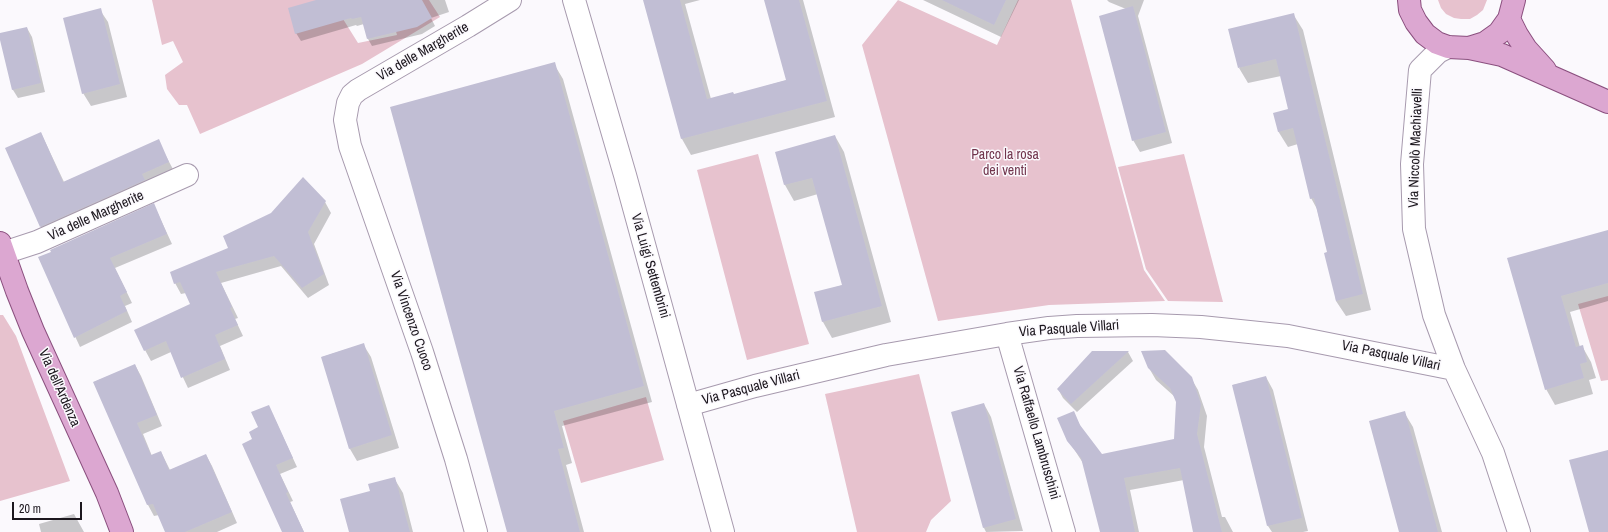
<!DOCTYPE html>
<meta charset="utf-8">
<style>
body{margin:0}
#map{position:relative;width:1608px;height:532px;overflow:hidden;background:#fbf9fd;font-family:"Archivo Narrow",sans-serif}
canvas{display:block}
.scale{position:absolute;left:12px;top:502px;width:70px;height:18px;box-sizing:border-box;border:2px solid #1c171e;border-top:0;padding-left:5px;font-size:12px;line-height:14px;white-space:nowrap;color:#1c171e;-webkit-text-stroke:3px #fbf9fd;paint-order:stroke}
</style>
<div id="map">
<canvas width="1608" height="532"></canvas>
<div class="scale">20 m</div>
</div>
<script>
const ctx = document.querySelector('canvas').getContext('2d');
ctx.lineJoin = 'round';
function fillPath(path, color) { ctx.fillStyle = color; ctx.fill(path, 'evenodd'); }
const toPath = rows => new Path2D(rows.map(r => 'M' + r).join(''));
function trace(path, color, width, dash) { ctx.strokeStyle = color; ctx.lineWidth = width; ctx.lineCap = dash ? 'butt' : 'round'; ctx.setLineDash(dash || []); ctx.stroke(path); }
function label(font, color, halo, rows, align = 'center') {
  ctx.font = font + ' "Archivo Narrow",sans-serif'; ctx.lineWidth = 3; ctx.setLineDash([]); ctx.textBaseline = 'middle'; ctx.strokeStyle = halo; ctx.fillStyle = color; for (const [text, x, y, turn = 0] of rows) {
    ctx.save(); ctx.translate(x, y); ctx.rotate((+turn || 0) * Math.PI / 180); ctx.textAlign = isNaN(turn) ? turn : align; if (halo) ctx.strokeText(text, 0, 0); ctx.fillText(text, 0, 0); ctx.restore();
  }
}
fillPath(toPath([
 [152,0,338,0,343,19,358,43,397,35,394,24,402,0,429,0,440,17,362,64,200,134,187,105,179,105,167,89,165,75,183,62,173,41,162,45],
 [898,0,997,45,1018,0,1071,0,1144,270,1165,301,1049,305,938,321,862,45],
 [1438,0,1487,0,1483,10,1477,15,1470,19,1461,19,1454,18,1446,14,1441,8],
 [758,154,809,344,747,360,697,170],
 [1184,154,1223,302,1168,301,1146,269,1118,167],
 [1608,296,1608,380,1601,381,1578,304],
 [0,315,3,315,16,336,70,481,0,501],
 [919,374,951,501,931,520,926,532,857,532,825,394],
 [646,397,664,460,581,483,563,421]
]), '#e7c2ce');
fillPath(toPath([
 [320,0,445,0,449,12,431,18,435,26,422,34,372,46,368,39,364,24,357,26,356,25,301,41,296,33],
 [644,0,700,0,685,4,711,99,734,95,787,80,765,0,803,0,835,117,691,155,682,139],
 [923,0,1019,0,1001,37],
 [1107,0,1144,0,1138,16,1172,143,1140,152,1133,140,1126,9,1109,2],
 [100,10,108,22,127,97,91,106,83,93],
 [1293,14,1303,30,1371,310,1346,316,1336,301,1328,253,1317,209,1311,198,1298,144,1288,147,1278,131,1289,110,1281,76,1248,83,1239,68],
 [27,28,32,37,45,92,18,98,13,90,0,34],
 [554,64,563,79,652,402,562,426,572,463,566,465,584,532,508,532],
 [41,133,64,182,158,141,175,173,47,237,41,227],
 [835,136,844,152,891,322,832,338,823,322,815,293,843,285,818,194,794,201,785,185,776,153],
 [325,202,331,213,314,244,329,285,308,298,281,266,221,283,238,318,235,319,243,336,220,346,230,370,188,388,171,352,151,361,145,350,191,305,186,293,181,294,175,283,229,249],
 [154,205,172,244,115,268,132,303,125,306,132,322,80,347,39,258],
 [1608,231,1608,301,1570,312,1580,347,1582,346,1591,362,1596,378,1589,380,1593,394,1555,405,1546,389,1509,259],
 [363,344,371,357,399,448,357,461,350,449,322,357],
 [1093,352,1128,352,1133,361,1077,412,1063,398,1058,389],
 [135,365,141,376,162,426,143,434,152,456,161,452,170,470,206,455,212,466,237,523,217,532,166,532,159,515,154,516,148,505,94,382],
 [1149,368,1191,378,1198,390,1207,416,1204,447,1222,517,1225,517,1233,532,1194,532,1184,480,1130,490,1139,532,1101,532,1083,463,1068,440,1073,412,1083,431,1102,455,1175,440,1177,401,1175,397,1156,380],
 [1266,377,1273,390,1308,531,1303,532,1272,532,1268,526,1233,385],
 [984,404,991,417,1023,531,986,532,984,528],
 [1404,412,1413,427,1442,532,1400,532],
 [273,415,297,467,280,474,293,501,290,502,304,532,283,532,254,439,260,428],
 [394,478,403,493,413,532,350,532,371,492],
 [74,514,84,532,41,532,39,524]
]), '#0003');
fillPath(toPath([
 [316,0,422,0,432,18,417,27,367,39,361,17,352,19,351,18,295,34,288,8],
 [643,0,680,0,707,99,733,92,734,94,786,80,764,0,799,0,827,101,681,139],
 [942,0,1006,0,994,25],
 [1133,6,1166,132,1132,141,1099,16],
 [101,8,120,84,82,94,63,18],
 [1294,13,1363,294,1336,301,1324,253,1327,252,1314,198,1310,199,1293,128,1278,132,1273,113,1288,109,1276,59,1238,68,1228,29],
 [27,27,41,83,12,90,0,40,0,33],
 [555,62,644,386,554,411,564,448,558,449,580,532,507,532,390,107],
 [41,132,63,182,159,139,169,162,142,174,145,180,40,227,5,148],
 [835,135,882,306,822,322,814,292,842,285,812,178,784,185,775,152],
 [303,177,326,201,308,232,324,274,302,288,274,256,216,272,232,307,230,308,238,325,215,335,225,359,181,378,166,341,144,351,134,330,190,304,180,282,174,284,170,272,228,248,223,236,271,213],
 [154,203,167,234,110,258,127,292,120,296,127,311,74,338,38,257,51,252,50,250],
 [1608,230,1608,283,1561,296,1576,347,1583,345,1587,362,1580,364,1584,378,1545,390,1507,258],
 [364,343,392,435,349,449,321,357],
 [1165,350,1192,377,1201,404,1197,434,1222,532,1193,532,1180,468,1124,478,1135,532,1100,532,1081,458,1067,441,1057,418,1074,411,1080,425,1102,454,1174,439,1176,402,1170,388,1148,368,1141,351],
 [1092,351,1129,351,1071,404,1057,389],
 [135,364,157,415,137,423,151,455,161,451,169,470,206,454,232,512,185,532,165,532,153,504,147,505,93,382],
 [1266,376,1302,518,1267,526,1232,385],
 [984,403,1016,519,983,528,951,412],
 [269,405,293,458,276,465,288,492,286,493,304,532,282,532,242,444,252,439,249,432,258,427,251,412],
 [1405,411,1438,532,1399,532,1369,421],
 [1608,450,1608,532,1589,532,1569,460],
 [395,477,410,532,349,532,340,499,370,491,368,484]
]), '#c1bed4');
const minor = toPath([
 [574,0,625,175,723,532],
 [1448,47,1438,52,1420,70,1412,164,1414,229,1434,315,1454,369,1493,453,1519,532],
 [0,254,37,242,187,175],
 [1007,334,1064,532],
 [688,405,755,386,886,355,1007,334,1049,328,1077,326,1152,325,1201,327,1288,336,1454,369],
 [476,532,456,459,422,352,350,146,345,120,348,103,352,95,358,90,468,26,510,0]
]);
const major = toPath([
 [1409,0,1410,10,1416,22,1425,34,1437,43,1448,47,1469,48,1485,43,1499,33,1509,19,1514,0],
 [1509,19,1517,35,1526,49,1545,70],
 [1469,48,1502,55,1608,102],
 [0,243,17,291,33,331,107,493,122,532]
]);
trace(minor, '#a79aae', 24);
trace(major, '#8a4f7e', 24);
trace(minor, '#fff', 22);
trace(major, '#dca7d1', 22);
label('14px', '#1c171e', '#fbf9fd', [
 ["Via delle Margherite",423,52,-30],
 ["Via Niccolò Machiavelli",1416,148,-88],
 ["Via delle Margherite",96,216,-24],
 ["Via Luigi Settembrini",650,266,74],
 ["Via Vincenzo Cuoco",411,321,71],
 ["Via Pasquale Villari",1069,329,-4],
 ["Via Pasquale Villari",1391,356,12],
 ["Via dell'Ardenza",59,388,66],
 ["Via Pasquale Villari",751,388,-15],
 ["Via Raffaello Lambruschini",1036,433,74]
]);
label('14px', '#71354d', '#fbf9fd', [
 ["Parco la rosa",1005,155],
 ["dei venti",1005,171]
]);
</script>
